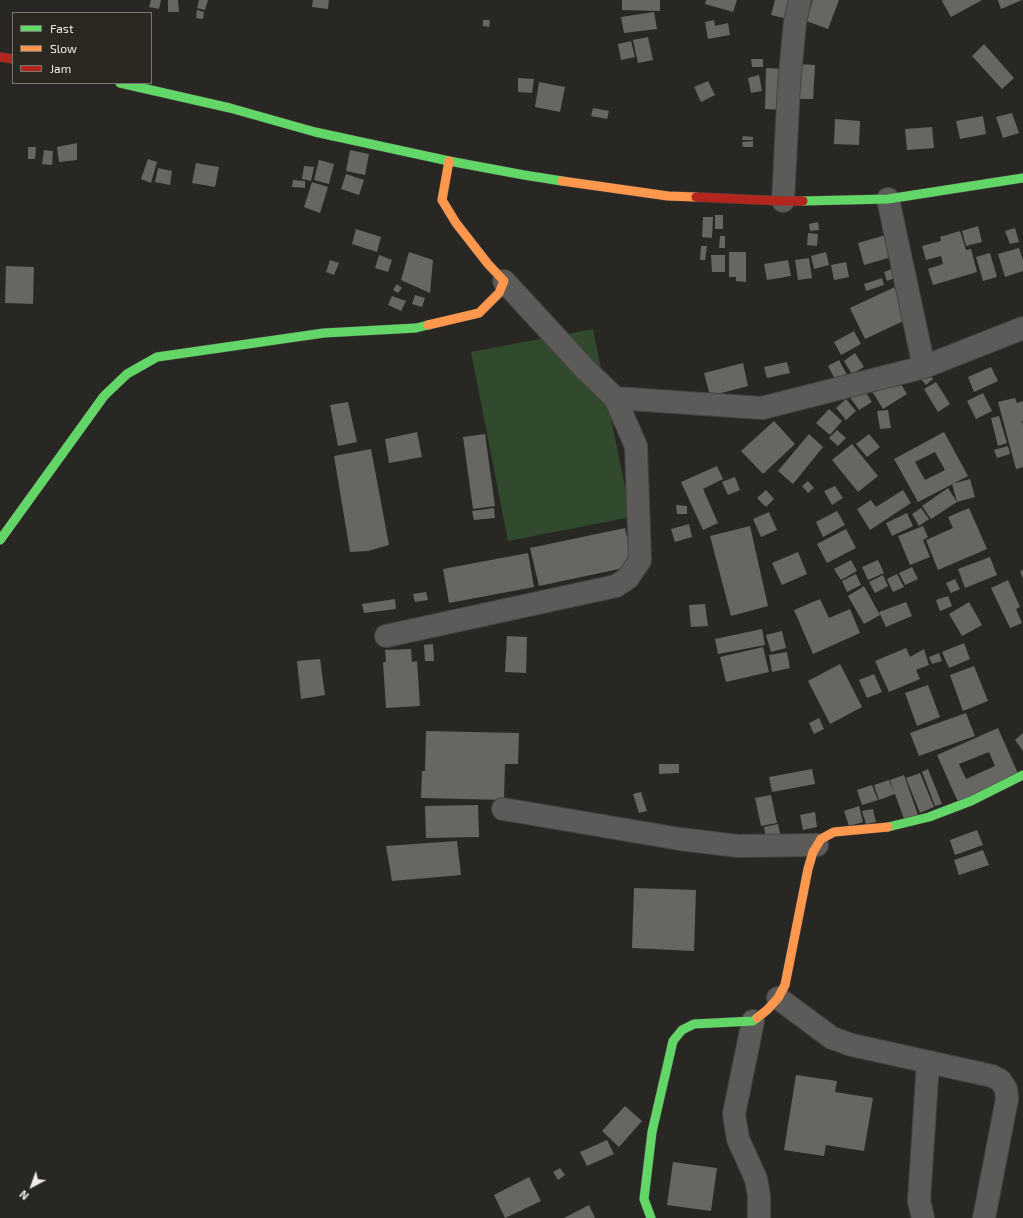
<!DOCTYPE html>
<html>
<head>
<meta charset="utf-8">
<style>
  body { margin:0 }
  #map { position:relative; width:1023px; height:1218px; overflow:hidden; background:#292724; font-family:"Exo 2",sans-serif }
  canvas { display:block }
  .legend { position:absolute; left:12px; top:12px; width:140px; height:72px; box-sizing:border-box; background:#2b2822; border:1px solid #797671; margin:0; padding:5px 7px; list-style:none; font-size:12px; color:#efece8 }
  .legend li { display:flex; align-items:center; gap:8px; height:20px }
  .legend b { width:20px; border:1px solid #797671 }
  .north { position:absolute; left:12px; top:1166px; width:40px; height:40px; -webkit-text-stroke:3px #2b2822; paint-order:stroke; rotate:221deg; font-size:11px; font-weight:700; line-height:16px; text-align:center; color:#efece8 }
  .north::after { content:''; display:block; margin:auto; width:14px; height:18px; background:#efece8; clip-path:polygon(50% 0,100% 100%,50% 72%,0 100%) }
</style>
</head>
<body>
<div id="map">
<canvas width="1023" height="1218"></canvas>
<ul class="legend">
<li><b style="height:5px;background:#63d668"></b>Fast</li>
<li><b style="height:5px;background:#ff974d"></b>Slow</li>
<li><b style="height:5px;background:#b3261e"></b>Jam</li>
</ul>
<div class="north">N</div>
</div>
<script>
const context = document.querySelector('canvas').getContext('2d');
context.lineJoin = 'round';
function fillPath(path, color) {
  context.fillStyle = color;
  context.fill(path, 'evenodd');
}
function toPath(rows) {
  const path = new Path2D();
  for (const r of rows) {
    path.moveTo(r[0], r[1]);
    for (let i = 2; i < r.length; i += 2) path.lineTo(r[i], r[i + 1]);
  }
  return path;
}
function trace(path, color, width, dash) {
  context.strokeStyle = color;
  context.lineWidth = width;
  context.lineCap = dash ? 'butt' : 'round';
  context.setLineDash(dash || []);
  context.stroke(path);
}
fillPath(toPath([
  [593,329,631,517,508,541,471,352]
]), '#314a2d');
fillPath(toPath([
  [151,0,161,0,159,9,149,7],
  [168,0,178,0,179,12,168,12],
  [199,0,208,0,205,10,197,8],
  [313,0,329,0,328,9,312,7],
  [622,0,660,0,660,11,622,10],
  [706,0,737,0,733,12,705,4],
  [775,0,792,0,788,19,771,15],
  [813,0,839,0,828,29,806,21],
  [943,0,982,0,951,17,942,1],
  [998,0,1022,0,1001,9],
  [197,10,204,12,203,19,196,18],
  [654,12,657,29,624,33,621,17],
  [483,20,490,20,489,27,483,26],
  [714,20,715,26,728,23,730,35,708,39,705,22],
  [648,37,653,60,638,63,633,40],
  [631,41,635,57,621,60,618,44],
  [984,44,1014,78,1002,89,972,56],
  [751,59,763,59,763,67,752,67],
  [799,64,815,65,813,99,798,99],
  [766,68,784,69,782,110,765,109],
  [759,75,762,91,751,93,748,78],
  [518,78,534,79,532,93,518,92],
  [708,81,715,95,701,102,694,87],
  [539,82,565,87,560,112,535,107],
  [593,108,609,111,607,119,591,116],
  [1012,113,1019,133,1003,138,996,117],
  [983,116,986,134,960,139,956,121],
  [835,119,860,121,859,145,834,144],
  [932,127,934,148,907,150,905,129],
  [743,136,753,137,753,140,742,140],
  [753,141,753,147,743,147,742,142],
  [77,143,77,160,59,162,57,147],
  [28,147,36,147,35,159,28,159],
  [44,150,53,151,52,165,42,164],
  [350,150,369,154,365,175,346,171],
  [148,159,157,162,151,183,141,179],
  [319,160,334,164,329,184,314,180],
  [196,163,219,167,215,187,192,183],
  [304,166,314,167,311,181,302,179],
  [158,168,172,171,170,185,155,182],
  [346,174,364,180,359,195,341,189],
  [293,180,305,181,305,188,292,187],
  [312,182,328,187,320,213,304,207],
  [715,215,723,215,723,229,715,229],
  [703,217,713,217,712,238,702,237],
  [818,222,819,230,810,231,809,224],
  [978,226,982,242,966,246,962,231],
  [1015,228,1019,242,1010,244,1005,231],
  [356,229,381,237,377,252,352,244],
  [960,231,966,250,971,249,977,272,933,285,928,269,943,264,941,256,926,260,922,246,941,241,940,237],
  [808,233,818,234,817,246,807,245],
  [889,234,895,256,864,265,858,243],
  [720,236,725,236,725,248,719,248],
  [701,246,707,246,705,260,700,260],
  [1019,248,1023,260,1023,271,1005,277,998,254],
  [409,252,433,260,430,293,401,280],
  [729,252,746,252,746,282,736,281,736,277,729,277],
  [826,252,829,265,814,269,811,256],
  [990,253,997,277,983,281,976,257],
  [379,255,392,260,388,272,375,268],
  [711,255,725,255,725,272,712,272],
  [809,258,812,278,798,280,795,260],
  [330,260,339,263,334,275,326,272],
  [788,260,791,276,767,280,764,264],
  [846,262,849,277,834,280,831,265],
  [6,266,34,267,33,304,5,303],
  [892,269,895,278,887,281,884,272],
  [882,278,884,285,866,291,864,284],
  [397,284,402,288,398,293,393,290],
  [897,286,912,317,865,339,850,308],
  [415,295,425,298,422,307,412,304],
  [392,296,406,301,401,311,388,305],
  [854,331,861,344,841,355,834,342],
  [855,353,864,367,852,374,844,361],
  [839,360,848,377,837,383,828,366],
  [787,362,790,373,767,378,764,367],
  [743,363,748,386,710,396,704,373],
  [991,367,998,381,974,392,968,377],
  [927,372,933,379,926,385,920,378],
  [896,376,907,394,883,409,872,391],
  [936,382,950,404,938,412,924,389],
  [862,387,872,402,859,410,849,396],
  [983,393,992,411,976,419,967,401],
  [1015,398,1017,403,1023,401,1023,421,1022,421,1023,425,1023,467,1016,469,998,402],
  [846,399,856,411,846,420,836,408],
  [348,402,357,442,338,446,330,405],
  [829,409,842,421,830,435,816,423],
  [888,410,891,428,880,429,877,411],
  [999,416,1007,443,998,446,991,418],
  [774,421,795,444,763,474,741,451],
  [837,430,846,438,838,446,829,438],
  [417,432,422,457,389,463,385,439],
  [944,432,968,476,918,502,894,459],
  [935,452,945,470,925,480,915,462],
  [485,434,495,506,473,509,463,437],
  [809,434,823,447,793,484,778,471],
  [869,434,880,447,867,457,856,444],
  [852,444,878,476,858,492,832,460],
  [1008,446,1010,454,997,458,994,450],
  [371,449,389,545,368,551,350,552,334,456],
  [717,466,723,479,703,489,718,523,703,530,681,482],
  [735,477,740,490,728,495,722,482],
  [970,479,975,497,957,502,931,519,922,506,948,488,957,502,952,484],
  [808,481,814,488,808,493,802,486],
  [835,486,843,498,832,505,824,491],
  [766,490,774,499,766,507,757,498],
  [903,490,911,503,870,530,857,509,871,500,876,507],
  [676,505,687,506,687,514,677,514],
  [494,508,495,518,474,520,472,511],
  [921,508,929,519,919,526,912,514],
  [969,508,987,549,938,570,926,540,953,528,948,517],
  [837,511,845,525,823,537,816,522],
  [769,512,777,530,761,537,753,519],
  [907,513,913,526,892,536,886,523],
  [689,524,692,537,675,542,671,529],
  [750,526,768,606,731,616,710,536],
  [923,526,928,537,923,540,930,557,910,565,898,536],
  [625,528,633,566,539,586,530,548],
  [846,529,856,548,827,563,817,544],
  [798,552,807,574,782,585,772,563],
  [528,553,534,587,449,603,443,569],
  [990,557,997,575,965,588,958,569],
  [851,560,857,571,841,580,834,569],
  [878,560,884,573,868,580,862,567],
  [912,567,918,579,905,585,899,573],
  [1023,570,1023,579,1020,571],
  [856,574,861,585,847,592,842,581],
  [897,574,904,587,893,592,887,579],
  [883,575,888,586,875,593,869,582],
  [955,579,960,589,951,593,946,583],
  [1008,580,1020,607,1016,609,1022,623,1010,628,991,588],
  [864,586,880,615,864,624,848,596],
  [426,592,428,600,415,602,413,594],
  [948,596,952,606,940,611,936,600],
  [395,599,396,609,364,613,362,604],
  [820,599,829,618,850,609,860,633,813,654,794,610],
  [906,602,912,616,886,627,879,612],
  [969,602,982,625,962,636,949,614],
  [705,604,708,626,691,627,689,605],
  [762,629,765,645,718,654,715,639],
  [782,631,786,648,771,652,766,635],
  [507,636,527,637,526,673,505,672],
  [964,643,970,659,949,668,942,652],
  [433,644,434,661,425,661,424,645],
  [763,647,769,672,726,682,720,657],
  [906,648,910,657,924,649,929,665,916,670,920,679,889,692,875,661],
  [411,649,412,662,417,661,420,706,386,708,383,662,386,662,385,650],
  [787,652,790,668,772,672,769,655],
  [939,653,942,661,932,664,929,657],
  [320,659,325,695,301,699,297,661],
  [840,664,862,707,830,724,808,681],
  [974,666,988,701,963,711,950,675],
  [874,674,882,692,867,698,859,680],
  [928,685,940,717,917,726,905,693],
  [966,713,975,736,919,756,910,733],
  [819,718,824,729,814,734,809,723],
  [998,728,1019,776,958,802,937,755],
  [989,752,995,766,966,779,959,764],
  [426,731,519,733,518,764,505,764,504,800,421,798,422,771,425,771],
  [1023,733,1023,751,1015,740],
  [659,764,679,764,679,773,659,774],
  [812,769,815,784,772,792,769,777],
  [928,769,942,804,935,806,922,772],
  [920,773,934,807,920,813,906,778],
  [904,775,918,815,904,819,895,794,879,800,874,785,889,780,894,792,890,780],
  [872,785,878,800,862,805,857,790],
  [641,792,647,811,639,813,633,794],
  [771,795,777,823,761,826,755,798],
  [478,805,479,837,426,838,425,806],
  [859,806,863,822,849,826,844,811],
  [873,809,876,822,866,824,862,811],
  [815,812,817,827,803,830,800,815],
  [778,824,781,837,766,840,764,827],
  [977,830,983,845,955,855,950,840],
  [457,841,461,875,392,881,386,846],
  [983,850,989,865,959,875,954,860],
  [634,888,696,890,694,951,632,948],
  [796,1075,837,1081,835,1092,873,1098,864,1151,826,1145,824,1156,784,1150],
  [625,1106,642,1121,619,1147,602,1131],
  [607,1140,614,1154,587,1166,580,1152],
  [673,1162,717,1168,711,1211,667,1205],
  [560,1168,565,1175,558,1180,553,1172],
  [529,1177,541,1201,505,1218,494,1195],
  [589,1205,595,1218,564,1218]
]), '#676663');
const street = toPath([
  [888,199,924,367],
  [783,201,789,85,795,22,800,0],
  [615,398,762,408,924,367,1023,328],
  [386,636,616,586,628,578,640,560,636,446,615,398,585,369,504,281],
  [503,809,680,839,738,846,817,845],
  [778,998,832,1038,852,1045,992,1076,1000,1080,1006,1089,1007,1099,984,1218],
  [753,1021,734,1114,738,1139,756,1179,759,1196,759,1218],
  [923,1218,919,1201,928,1062]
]);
const fast = toPath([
  [120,83,230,108,315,132,449,161,524,175,562,181],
  [803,201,888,199,1023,178],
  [0,540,104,396,127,374,157,357,324,333,416,328,428,325],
  [888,827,929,817,971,801,1023,775],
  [651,1218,644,1199,652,1132,673,1041,682,1030,694,1024,753,1021,757,1018]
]);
const slow = toPath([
  [562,181,668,196,696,197],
  [428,325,479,313,499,293,504,281,488,264,456,223,442,200,449,161],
  [757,1018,767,1010,778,998,785,985,808,869,813,852,821,839,834,832,888,827]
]);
const jam = toPath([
  [0,57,13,59],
  [696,197,783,201,803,201]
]);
trace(street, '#464442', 24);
trace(fast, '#464442', 10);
trace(slow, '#464442', 10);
trace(jam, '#464442', 10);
trace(street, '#5c5b59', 22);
trace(fast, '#63d668', 9);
trace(slow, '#ff974d', 9);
trace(jam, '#b3261e', 9);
</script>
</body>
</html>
